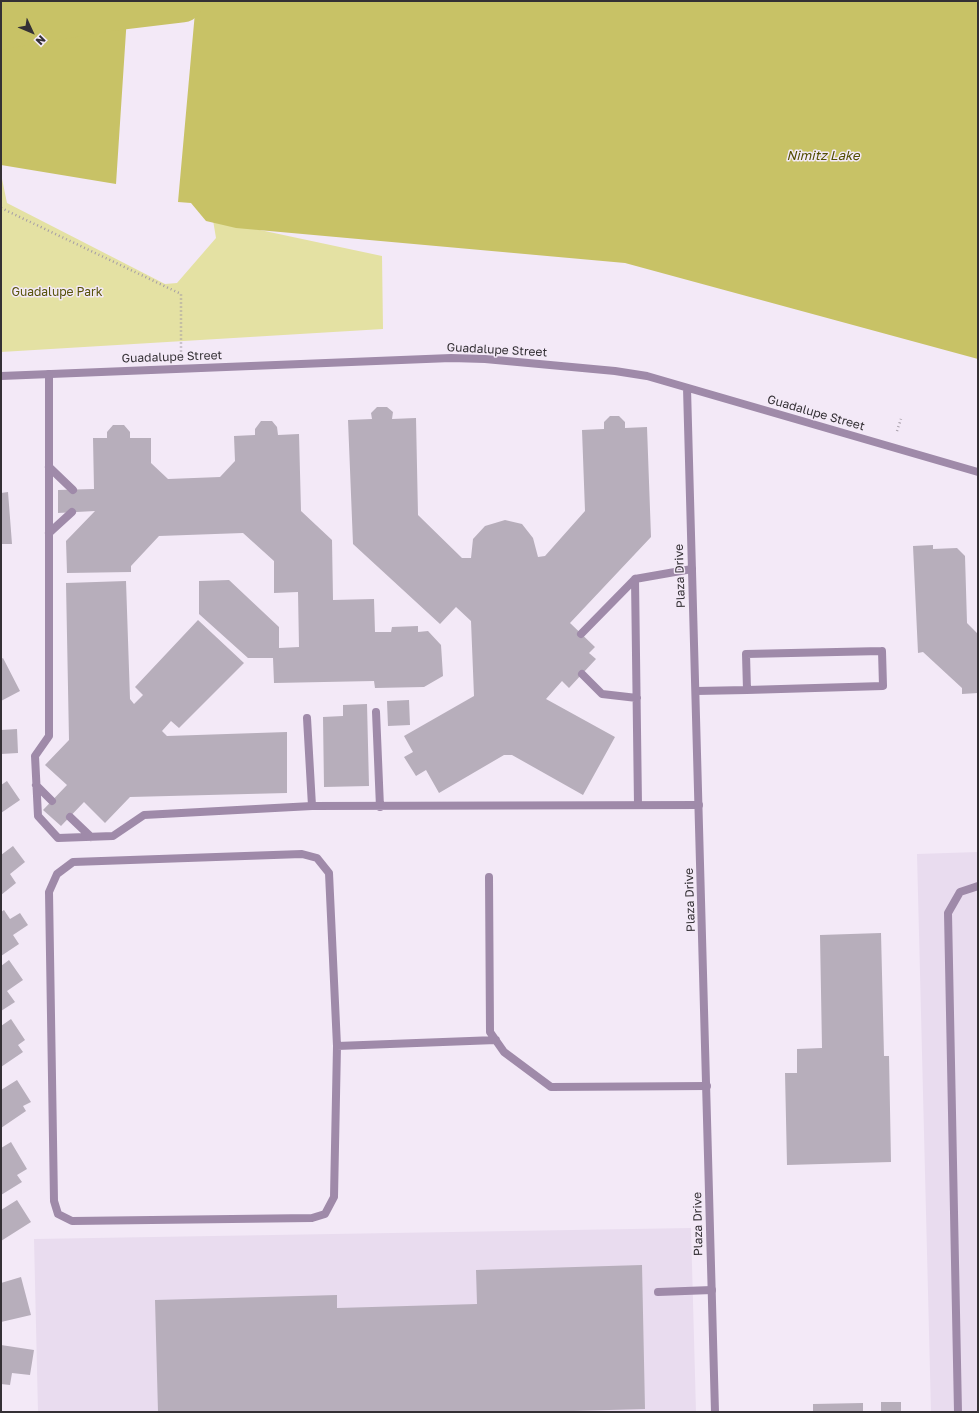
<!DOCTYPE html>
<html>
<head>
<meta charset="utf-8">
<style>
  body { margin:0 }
  #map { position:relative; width:979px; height:1413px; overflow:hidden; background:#f3e9f7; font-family:"Golos Text",sans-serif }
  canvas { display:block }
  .frame { position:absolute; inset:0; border:2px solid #343035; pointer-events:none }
  .north { position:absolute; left:12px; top:12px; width:40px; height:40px; -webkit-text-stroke:3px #f3e9f7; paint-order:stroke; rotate:134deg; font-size:11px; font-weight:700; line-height:16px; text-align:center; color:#343035 }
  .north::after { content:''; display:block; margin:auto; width:14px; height:18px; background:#343035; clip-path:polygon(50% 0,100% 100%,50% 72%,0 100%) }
</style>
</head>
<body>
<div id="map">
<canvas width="979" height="1413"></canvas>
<div class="frame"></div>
<div class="north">N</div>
</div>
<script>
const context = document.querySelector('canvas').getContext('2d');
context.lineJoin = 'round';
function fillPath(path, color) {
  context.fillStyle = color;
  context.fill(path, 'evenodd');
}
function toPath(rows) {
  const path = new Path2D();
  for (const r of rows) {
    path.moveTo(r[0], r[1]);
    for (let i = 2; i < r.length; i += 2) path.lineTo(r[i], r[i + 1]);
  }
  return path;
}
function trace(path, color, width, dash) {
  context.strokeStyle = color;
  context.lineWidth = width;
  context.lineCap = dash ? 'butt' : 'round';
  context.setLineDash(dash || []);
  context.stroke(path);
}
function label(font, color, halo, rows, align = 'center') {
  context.font = font + ' "Golos Text",sans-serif';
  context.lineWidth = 3;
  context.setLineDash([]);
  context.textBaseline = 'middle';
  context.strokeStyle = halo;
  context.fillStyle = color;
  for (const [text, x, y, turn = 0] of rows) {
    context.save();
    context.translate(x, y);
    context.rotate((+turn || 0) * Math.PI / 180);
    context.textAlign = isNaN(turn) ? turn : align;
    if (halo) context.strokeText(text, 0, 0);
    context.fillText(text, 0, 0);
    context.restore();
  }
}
fillPath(toPath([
  [978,852,978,1412,931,1412,917,854],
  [691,1228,696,1412,38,1412,34,1239]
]), '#e9dcef');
fillPath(toPath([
  [1,174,7,203,165,284,177,283,216,238,213,220,382,256,383,329,1,352]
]), '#e4e1a3');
fillPath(toPath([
  [1,1,128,1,116,184,1,165],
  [196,1,978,1,978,359,625,263,236,228,206,221,191,203,178,202]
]), '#c8c266');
trace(toPath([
  [1,28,107,10,182,1]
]), '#c8c266', 43);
fillPath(toPath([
  [377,407,387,407,393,412,392,419,416,418,418,515,462,558,471,558,473,539,485,526,505,520,522,524,533,538,538,557,545,556,585,511,582,430,604,429,604,422,610,416,619,416,625,422,625,428,647,427,651,537,570,623,595,647,589,653,596,659,569,688,562,681,546,699,615,737,583,795,512,755,504,755,439,793,426,770,416,776,404,757,413,752,404,736,474,696,471,621,456,607,440,624,353,544,348,420,372,419,371,413],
  [261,421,272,421,277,427,278,435,299,434,301,511,332,540,333,600,374,599,375,632,391,632,392,627,418,626,418,632,428,631,441,645,443,676,424,687,375,688,374,681,274,683,273,658,248,658,199,614,199,581,229,580,279,627,279,648,299,647,298,592,274,593,274,561,243,533,159,536,131,566,131,572,67,573,66,541,95,511,58,513,58,490,94,489,93,438,107,438,107,432,113,425,124,425,130,432,130,438,151,438,151,463,168,479,220,477,235,461,234,436,255,435,255,429],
  [8,492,12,544,1,544,1,493],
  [933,545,933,549,957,548,965,556,967,623,978,634,978,693,962,694,962,688,923,652,918,653,913,546],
  [126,581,130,699,134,704,143,695,135,687,198,620,244,663,179,728,171,721,162,731,167,736,287,732,287,793,130,797,105,823,84,802,61,826,43,810,67,785,45,765,69,740,66,583],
  [3,658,20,691,1,701,1,659],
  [409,700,410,725,388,726,387,701],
  [367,704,369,786,324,787,323,717,343,716,343,705],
  [17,729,18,753,1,754,1,730],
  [7,781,20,800,1,813,1,785],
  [13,846,25,862,10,874,16,883,1,895,1,855],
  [4,910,10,919,20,913,28,925,13,935,19,944,1,956,1,912],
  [881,933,884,1056,889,1056,891,1162,787,1165,785,1073,797,1073,797,1049,822,1048,820,935],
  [9,960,23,980,7,991,15,1002,1,1011,1,966],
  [11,1019,25,1040,18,1045,23,1052,1,1067,1,1026],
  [17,1080,31,1102,23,1106,26,1111,1,1128,1,1090],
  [11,1142,27,1169,17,1175,22,1182,1,1195,1,1148],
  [17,1200,31,1222,1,1241,1,1210],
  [642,1265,645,1409,538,1412,158,1412,155,1300,337,1295,337,1308,477,1304,476,1270],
  [21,1277,31,1315,1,1322,1,1283],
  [1,1345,34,1350,30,1375,12,1373,10,1385,1,1384],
  [881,1402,901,1402,901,1412,881,1412],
  [863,1403,863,1412,813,1412,813,1404]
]), '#b7aebb');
trace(toPath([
  [1,208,181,294,181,353],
  [897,431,901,419]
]), '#a49ca6', 2.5, [1, 3]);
trace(toPath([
  [49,374,49,736,35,756,38,816,58,838,113,836,144,815,312,806,699,805],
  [49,467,73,490],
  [49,533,72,512],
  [581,634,635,579],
  [882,651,883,686,747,690,746,654,882,651],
  [582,674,602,694,637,698],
  [696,691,747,690],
  [376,712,380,807],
  [307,718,312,806],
  [36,785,52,801],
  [638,805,635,579,692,569],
  [70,817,91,837],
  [489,877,490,1032,504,1052,551,1087,707,1086],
  [337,1046,334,1197,325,1214,312,1218,72,1221,58,1214,54,1201,49,892,57,874,73,862,302,854,317,858,329,873,337,1046,496,1040],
  [658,1292,712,1290],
  [958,1412,948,913,960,892,978,886]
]), '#9f8aa9', 8);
trace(toPath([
  [1,376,451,358,485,359,615,371,647,376,978,472],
  [687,388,715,1412]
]), '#9f8aa9', 8);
label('12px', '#575209', '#f3e9f7', [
  ["Guadalupe Park",57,292]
]);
label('12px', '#343035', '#f3e9f7', [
  ["Guadalupe Street",497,350,3],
  ["Guadalupe Street",172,357,-2],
  ["Guadalupe Street",816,413,16],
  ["Plaza Drive",680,576,-92],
  ["Plaza Drive",690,900,-92],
  ["Plaza Drive",698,1224,-91]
]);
label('italic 13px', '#534e02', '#f3e9f7', [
  ["Nimitz Lake",823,156]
]);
</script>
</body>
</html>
